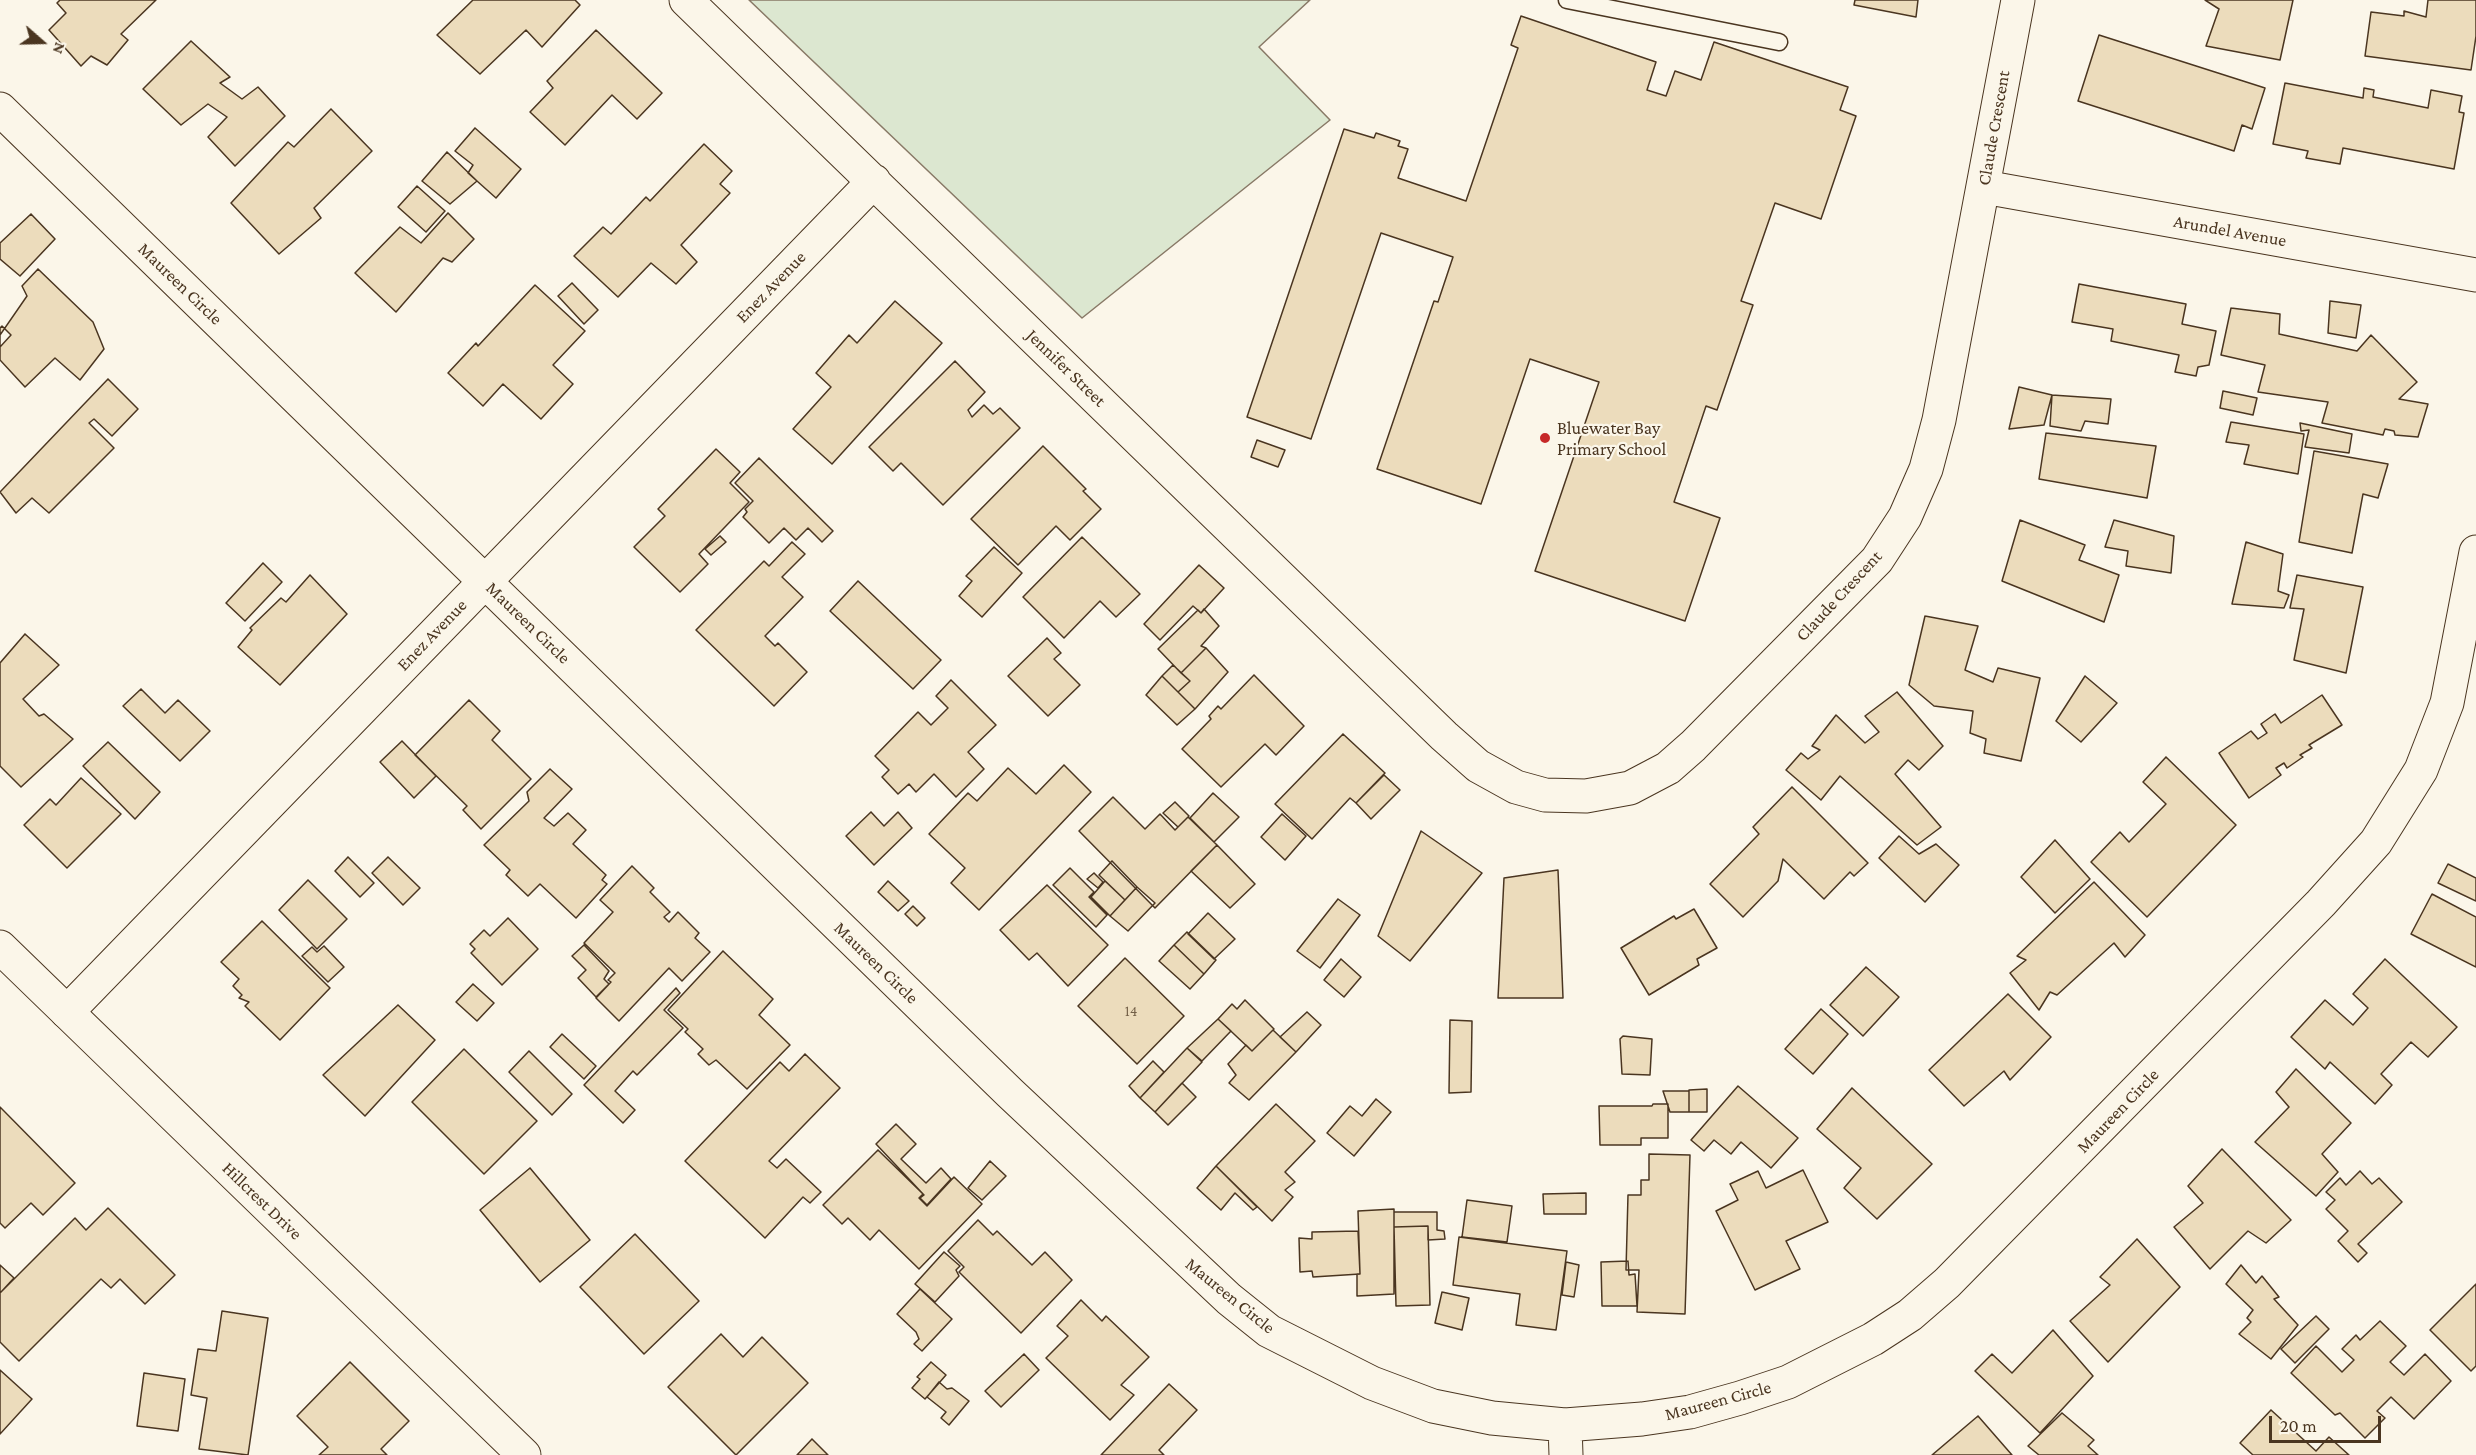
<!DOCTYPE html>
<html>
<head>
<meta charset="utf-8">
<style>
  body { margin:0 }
  #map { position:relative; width:2476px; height:1455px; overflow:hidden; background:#fbf6e9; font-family:"Crimson Pro",serif }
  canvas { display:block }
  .north { position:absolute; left:12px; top:12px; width:60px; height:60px; -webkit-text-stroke:4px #fbf6e9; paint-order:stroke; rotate:110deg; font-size:16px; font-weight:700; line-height:24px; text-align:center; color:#4a3520 }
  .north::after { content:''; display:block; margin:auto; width:21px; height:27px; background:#4a3520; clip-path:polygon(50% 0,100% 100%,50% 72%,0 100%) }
  .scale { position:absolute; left:2269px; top:1416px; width:112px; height:27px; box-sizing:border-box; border:3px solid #4a3520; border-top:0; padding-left:8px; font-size:18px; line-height:21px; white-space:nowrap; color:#4a3520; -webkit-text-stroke:4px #fbf6e9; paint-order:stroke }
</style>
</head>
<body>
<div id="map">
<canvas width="2476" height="1455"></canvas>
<div class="north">N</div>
<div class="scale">20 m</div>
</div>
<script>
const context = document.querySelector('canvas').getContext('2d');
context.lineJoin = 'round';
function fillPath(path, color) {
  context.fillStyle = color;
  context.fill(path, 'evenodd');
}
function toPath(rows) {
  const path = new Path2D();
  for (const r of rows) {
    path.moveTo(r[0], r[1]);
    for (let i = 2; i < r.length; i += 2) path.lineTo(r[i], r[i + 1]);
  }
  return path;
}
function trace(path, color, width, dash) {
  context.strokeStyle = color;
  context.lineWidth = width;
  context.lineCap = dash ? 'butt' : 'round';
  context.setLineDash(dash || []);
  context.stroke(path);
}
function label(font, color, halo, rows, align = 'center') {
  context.font = font + ' "Crimson Pro",serif';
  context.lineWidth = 4.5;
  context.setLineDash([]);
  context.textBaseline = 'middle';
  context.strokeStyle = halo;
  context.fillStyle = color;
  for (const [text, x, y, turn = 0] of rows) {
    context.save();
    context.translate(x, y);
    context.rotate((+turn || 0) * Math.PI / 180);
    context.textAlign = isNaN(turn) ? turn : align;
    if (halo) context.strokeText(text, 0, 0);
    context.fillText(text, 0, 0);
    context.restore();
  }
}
const green = toPath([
  [749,0,1310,0,1259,47,1330,120,1082,318,749,0]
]);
fillPath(green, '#dce7d0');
trace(green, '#887966', 1.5);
const building = toPath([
  [60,0,156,0,121,34,128,40,107,65,91,56,81,66,49,30,66,13,57,3,60,0],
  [473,0,575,0,580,5,542,47,526,30,480,74,437,35,473,0],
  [1855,0,1918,0,1916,17,1854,5,1855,0],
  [2205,0,2293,0,2280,60,2206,46,2219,9,2205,0],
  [2428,0,2476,0,2476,36,2471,70,2365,56,2371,12,2404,16,2404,11,2426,17,2428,0],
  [1521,16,1656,62,1647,90,1666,96,1675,71,1701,80,1714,42,1848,87,1840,110,1856,116,1821,219,1775,203,1741,301,1753,305,1717,410,1706,406,1674,502,1720,518,1685,621,1535,571,1599,382,1530,359,1481,504,1377,469,1434,301,1438,302,1453,257,1381,233,1311,439,1247,417,1344,129,1374,138,1376,133,1400,141,1398,146,1408,149,1398,178,1466,201,1518,48,1511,45,1521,16],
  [596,30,662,93,637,119,612,95,565,145,530,112,553,88,547,81,596,30],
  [2099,35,2265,88,2252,129,2242,125,2234,151,2078,101,2099,35],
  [191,41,230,77,220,83,242,99,258,87,285,116,235,166,208,137,227,117,208,104,181,125,143,89,191,41],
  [2285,83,2363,98,2364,88,2374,90,2373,97,2428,108,2431,90,2462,96,2459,112,2464,113,2454,169,2343,148,2340,164,2306,158,2308,151,2273,144,2285,83],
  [331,109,372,151,314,208,321,218,279,254,231,203,288,142,294,147,331,109],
  [475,128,521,169,496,198,468,173,473,165,455,151,475,128],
  [704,144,732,171,720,184,730,193,681,245,697,262,676,284,651,263,618,297,574,256,603,227,611,234,646,197,650,201,704,144],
  [447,152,477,181,450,204,422,181,447,152],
  [417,186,445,211,426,232,398,207,417,186],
  [448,213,474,239,452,262,443,258,396,312,355,273,400,227,421,243,448,213],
  [31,214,55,239,20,276,0,259,0,243,31,214],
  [38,269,93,322,104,349,80,380,55,358,25,387,0,360,0,335,27,296,22,286,38,269],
  [572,283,598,310,584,324,558,296,572,283],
  [2079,284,2186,304,2182,324,2216,331,2209,365,2198,367,2196,376,2175,372,2179,355,2111,341,2113,329,2072,322,2079,284],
  [535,285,585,331,553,365,573,384,541,419,503,384,483,406,448,373,476,343,478,346,535,285],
  [895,301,942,343,832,464,793,429,831,387,816,373,849,335,857,343,895,301],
  [2330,301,2361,305,2356,338,2328,333,2330,301],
  [2231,308,2280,314,2279,334,2357,351,2371,335,2417,382,2399,399,2428,404,2418,437,2395,435,2394,431,2385,429,2383,435,2322,423,2328,402,2258,392,2265,365,2221,355,2231,308],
  [2,326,11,335,0,347,0,328,2,326],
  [955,361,985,392,968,410,972,417,984,405,993,414,1000,408,1020,428,943,505,901,463,893,471,869,447,955,361],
  [108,379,138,409,112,436,94,419,89,423,114,448,49,513,32,498,16,513,0,492,108,379],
  [2019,387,2052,395,2044,425,2009,429,2019,387],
  [2223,391,2257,398,2253,415,2220,408,2223,391],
  [2052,395,2111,399,2108,424,2085,421,2081,431,2050,426,2052,395],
  [2231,422,2304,434,2298,474,2244,464,2249,445,2226,442,2231,422],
  [2300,423,2352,434,2349,453,2305,447,2309,430,2301,431,2300,423],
  [2046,433,2156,446,2147,498,2039,479,2046,433],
  [1257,440,1285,450,1278,467,1251,457,1257,440],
  [1043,446,1086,489,1083,491,1101,509,1070,540,1056,526,1018,565,971,519,1043,446],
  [716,449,740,472,730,483,749,502,699,554,708,564,680,592,634,547,665,516,658,509,716,449],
  [2314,451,2388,464,2378,498,2363,494,2352,553,2299,542,2314,451],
  [759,458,833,531,822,542,808,528,796,540,784,528,769,543,743,517,747,512,745,509,753,501,735,483,759,458],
  [2020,520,2085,545,2079,560,2119,575,2104,622,2002,581,2020,520],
  [2114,520,2174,536,2171,573,2126,566,2128,551,2105,547,2114,520],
  [720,536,726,542,711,555,705,549,720,536],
  [1082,537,1140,594,1116,617,1100,601,1064,638,1023,597,1082,537],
  [792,542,805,554,782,577,803,597,765,636,775,646,778,643,807,672,774,706,696,630,764,561,769,566,792,542],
  [2246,542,2283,554,2278,591,2289,595,2284,608,2232,604,2246,542],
  [994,547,1022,573,982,617,959,596,972,581,966,576,994,547],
  [263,563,282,582,245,621,226,603,263,563],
  [1199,565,1224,588,1201,613,1193,606,1160,640,1144,624,1199,565],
  [310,575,347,614,280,685,238,647,252,630,250,628,281,598,286,602,310,575],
  [2297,575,2363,587,2346,673,2294,660,2304,609,2290,608,2297,575],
  [858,581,941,660,913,689,830,611,858,581],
  [1204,609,1219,626,1201,646,1206,648,1181,673,1158,649,1198,610,1201,613,1204,609],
  [1925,616,1978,626,1965,670,1993,682,1998,668,2040,678,2021,761,1984,753,1986,739,1970,733,1973,711,1934,706,1909,685,1925,616],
  [25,634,59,665,23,699,39,716,44,714,73,739,21,787,0,766,0,663,25,634],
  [1047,638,1061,653,1054,659,1080,685,1048,716,1008,676,1047,638],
  [1206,648,1228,672,1195,709,1178,692,1190,681,1181,673,1206,648],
  [1173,665,1190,681,1178,692,1162,676,1173,665],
  [1254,675,1304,726,1276,755,1265,744,1221,787,1182,749,1211,719,1209,716,1218,706,1221,709,1254,675],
  [1162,676,1195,709,1177,725,1146,695,1162,676],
  [2085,676,2117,703,2081,742,2056,721,2085,676],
  [951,680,996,725,968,752,984,769,956,797,934,774,916,792,909,784,898,794,882,777,889,770,875,756,918,712,931,725,948,708,936,696,951,680],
  [141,689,165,713,178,700,210,731,180,761,123,706,141,689],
  [1897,692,1943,746,1919,770,1908,760,1895,774,1941,827,1917,845,1840,776,1821,800,1786,770,1801,753,1808,759,1820,750,1812,746,1836,715,1865,743,1879,732,1865,716,1897,692],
  [2322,695,2342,725,2309,745,2312,748,2300,755,2303,757,2287,768,2284,763,2276,768,2281,775,2249,798,2219,753,2251,731,2258,739,2267,733,2261,724,2275,714,2281,723,2322,695],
  [469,700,500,731,492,740,531,779,481,829,463,810,467,806,415,755,469,700],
  [1343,734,1385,773,1356,803,1350,798,1312,839,1275,804,1343,734],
  [402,741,436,776,414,798,380,762,402,741],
  [108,742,160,792,135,819,83,766,108,742],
  [2166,757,2236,825,2147,917,2091,862,2120,832,2129,842,2166,804,2143,782,2166,757],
  [1064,765,1091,792,979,910,951,883,965,868,929,834,968,793,977,801,1008,768,1036,794,1064,765],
  [550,769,572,789,544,818,554,826,568,813,586,830,573,844,606,875,602,880,607,884,576,918,540,884,528,896,506,875,510,870,484,845,529,801,527,792,550,769],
  [1384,775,1400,790,1371,819,1356,803,1384,775],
  [81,778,121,814,67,868,24,825,50,799,56,805,81,778],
  [1792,787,1868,863,1854,876,1850,872,1824,899,1783,859,1778,881,1743,917,1710,884,1759,834,1753,827,1792,787],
  [1213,793,1239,817,1214,842,1190,818,1213,793],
  [1113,797,1145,829,1160,814,1175,830,1188,817,1217,845,1155,908,1079,831,1113,797],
  [1175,802,1189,816,1178,827,1163,813,1175,802],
  [871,812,884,826,898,812,912,828,874,865,846,836,871,812],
  [1282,814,1306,836,1285,860,1261,837,1282,814],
  [1421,831,1482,873,1410,961,1378,936,1421,831],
  [1899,836,1919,854,1936,844,1959,865,1925,902,1879,858,1899,836],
  [2055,840,2090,879,2055,913,2021,877,2055,840],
  [1217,845,1255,884,1230,908,1191,871,1217,845],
  [348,857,374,883,360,897,335,871,348,857],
  [388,857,420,888,403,905,372,873,388,857],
  [1112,861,1137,887,1125,900,1099,875,1112,861],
  [2448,864,2476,878,2476,901,2438,883,2448,864],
  [632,866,654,888,650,892,670,912,664,917,669,922,678,912,699,933,695,938,710,952,682,981,669,968,619,1021,596,998,611,982,608,980,615,973,584,943,613,912,600,900,632,866],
  [1070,868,1094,892,1089,897,1107,915,1096,927,1053,885,1070,868],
  [1558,870,1563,998,1498,998,1504,878,1558,870],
  [1094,873,1103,882,1098,888,1087,879,1094,873],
  [308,880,347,919,317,949,279,910,308,880],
  [888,881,909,901,898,911,878,892,888,881],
  [1105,881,1125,900,1110,916,1091,897,1105,881],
  [2094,882,2145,935,2125,957,2114,943,2057,995,2050,992,2039,1010,2010,973,2026,960,2017,956,2094,882],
  [1047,885,1108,945,1068,986,1037,953,1029,960,1000,930,1047,885],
  [1137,887,1155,903,1128,931,1110,916,1137,887],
  [2432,894,2476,917,2476,967,2411,934,2432,894],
  [1338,899,1360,915,1320,968,1297,951,1338,899],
  [913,906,925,918,917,926,905,914,913,906],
  [1694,909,1717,948,1697,959,1699,965,1649,995,1621,948,1674,916,1676,919,1694,909],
  [1208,913,1235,939,1214,959,1188,934,1208,913],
  [508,918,538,949,502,985,471,953,475,949,470,944,484,930,490,936,508,918],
  [262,921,330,988,280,1040,245,1006,249,1002,239,998,242,995,233,986,239,979,221,962,262,921],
  [1187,932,1216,960,1204,974,1174,945,1187,932],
  [584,945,609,971,604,979,609,984,596,997,578,978,586,970,572,956,584,945],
  [1174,945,1204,974,1190,989,1159,961,1174,945],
  [324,946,344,967,328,982,302,956,312,947,317,952,324,946],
  [723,951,773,999,759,1015,790,1045,747,1089,716,1060,709,1065,698,1054,703,1049,685,1032,688,1029,668,1010,723,951],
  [1125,958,1184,1016,1137,1064,1078,1006,1125,958],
  [1341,959,1361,977,1344,997,1324,980,1341,959],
  [2385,959,2457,1027,2428,1057,2411,1042,2381,1074,2392,1085,2375,1104,2330,1062,2325,1069,2291,1037,2325,1000,2353,1025,2368,1008,2353,994,2385,959],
  [1866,967,1899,997,1863,1036,1830,1005,1866,967],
  [473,984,494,1003,477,1021,456,1002,473,984],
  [676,988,680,993,664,1010,683,1028,637,1075,633,1071,615,1091,635,1110,623,1123,584,1085,676,988],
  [2008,994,2051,1037,2010,1080,2004,1071,1964,1106,1929,1070,2008,994],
  [1245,1000,1274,1029,1252,1051,1218,1019,1232,1004,1237,1009,1245,1000],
  [398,1005,435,1040,365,1116,323,1075,398,1005],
  [1821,1009,1848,1034,1813,1074,1785,1049,1821,1009],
  [1307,1012,1321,1025,1296,1052,1280,1037,1307,1012],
  [1218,1019,1231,1031,1202,1061,1187,1048,1218,1019],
  [1450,1020,1472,1021,1471,1092,1449,1093,1450,1020],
  [1273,1030,1296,1052,1249,1100,1229,1083,1236,1075,1228,1064,1246,1045,1252,1051,1273,1030],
  [562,1034,596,1066,584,1079,550,1047,562,1034],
  [1623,1036,1652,1039,1650,1075,1622,1074,1620,1039,1623,1036],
  [1187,1048,1202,1062,1155,1112,1140,1098,1187,1048],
  [464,1049,537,1121,484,1174,412,1102,464,1049],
  [529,1051,572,1094,552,1115,509,1072,529,1051],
  [805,1054,840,1088,769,1161,777,1168,786,1159,821,1192,810,1203,803,1197,765,1238,685,1161,780,1062,789,1071,805,1054],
  [1153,1061,1164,1072,1140,1098,1129,1086,1153,1061],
  [2296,1069,2351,1123,2322,1154,2338,1172,2316,1196,2255,1142,2289,1107,2276,1092,2296,1069],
  [1182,1083,1196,1097,1168,1125,1155,1112,1182,1083],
  [1738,1086,1798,1138,1771,1168,1741,1142,1731,1154,1714,1140,1704,1151,1691,1140,1738,1086],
  [1852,1088,1932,1164,1877,1219,1844,1188,1861,1168,1817,1129,1852,1088],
  [1707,1089,1707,1112,1689,1112,1689,1090,1707,1089],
  [1663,1091,1689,1091,1689,1112,1670,1112,1663,1091],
  [1376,1099,1391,1112,1354,1156,1327,1133,1350,1106,1362,1116,1376,1099],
  [1276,1104,1315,1141,1285,1172,1295,1182,1285,1190,1293,1197,1272,1221,1216,1166,1276,1104],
  [1653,1104,1668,1104,1668,1138,1641,1138,1641,1145,1600,1145,1599,1106,1652,1106,1653,1104],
  [0,1107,75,1183,43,1215,31,1203,5,1228,0,1223,0,1107],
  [896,1124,916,1144,901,1159,926,1183,941,1168,951,1179,927,1205,920,1198,924,1195,876,1144,896,1124],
  [2222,1149,2291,1220,2266,1243,2248,1231,2210,1269,2174,1227,2203,1203,2188,1186,2222,1149],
  [878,1150,923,1194,919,1198,927,1206,954,1177,982,1204,919,1269,879,1230,870,1240,848,1218,842,1224,823,1205,878,1150],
  [1649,1154,1690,1155,1685,1314,1637,1312,1639,1270,1626,1270,1628,1195,1641,1195,1641,1180,1649,1180,1649,1154],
  [990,1161,1006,1176,982,1200,968,1188,990,1161],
  [1216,1166,1257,1207,1253,1210,1235,1193,1221,1210,1197,1188,1216,1166],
  [530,1168,590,1240,540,1282,480,1210,530,1168],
  [1803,1170,1828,1222,1786,1241,1800,1269,1755,1290,1716,1211,1738,1200,1730,1184,1758,1171,1766,1188,1803,1170],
  [2360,1171,2372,1184,2379,1178,2402,1202,2358,1244,2367,1253,2358,1262,2338,1241,2348,1231,2326,1209,2335,1200,2326,1192,2340,1178,2346,1185,2360,1171],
  [1586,1193,1586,1214,1544,1214,1543,1194,1586,1193],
  [1467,1200,1512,1206,1507,1242,1462,1237,1467,1200],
  [108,1208,175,1275,145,1304,120,1279,111,1288,101,1279,19,1361,0,1342,0,1293,75,1218,86,1230,108,1208],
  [1394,1209,1394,1294,1357,1296,1357,1274,1360,1274,1358,1211,1394,1209],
  [1394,1212,1437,1212,1437,1230,1444,1231,1445,1239,1428,1240,1428,1226,1394,1227,1394,1212],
  [978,1220,993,1235,997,1231,1032,1265,1045,1252,1072,1280,1021,1333,959,1272,964,1267,948,1251,978,1220],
  [1428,1226,1430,1305,1396,1306,1394,1227,1428,1226],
  [1358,1231,1360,1274,1313,1277,1312,1271,1300,1272,1299,1238,1312,1239,1312,1232,1358,1231],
  [635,1234,699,1301,644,1354,580,1287,635,1234],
  [1459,1237,1567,1251,1556,1330,1516,1325,1520,1294,1453,1285,1459,1237],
  [2137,1239,2180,1287,2108,1362,2070,1321,2110,1285,2100,1277,2137,1239],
  [944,1252,960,1266,956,1270,959,1276,935,1302,915,1284,944,1252],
  [1628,1261,1629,1275,1635,1274,1637,1306,1602,1306,1601,1262,1628,1261],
  [1566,1262,1579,1265,1574,1297,1562,1295,1566,1262],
  [0,1265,14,1278,0,1293,0,1265],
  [2241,1265,2256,1283,2262,1276,2279,1297,2274,1299,2298,1325,2271,1359,2239,1334,2251,1322,2247,1318,2253,1310,2226,1284,2241,1265],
  [2476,1284,2476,1366,2471,1371,2430,1330,2476,1284],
  [920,1289,952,1319,922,1351,914,1344,919,1339,916,1332,897,1314,920,1289],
  [1442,1292,1469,1298,1462,1330,1435,1323,1442,1292],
  [1081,1300,1102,1321,1106,1316,1149,1357,1121,1385,1134,1395,1110,1420,1046,1358,1068,1336,1057,1326,1081,1300],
  [222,1311,268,1318,248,1455,199,1449,207,1398,191,1395,198,1349,216,1351,222,1311],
  [2316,1316,2329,1329,2295,1363,2281,1349,2316,1316],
  [2380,1321,2406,1346,2390,1362,2404,1375,2425,1354,2451,1381,2414,1419,2391,1397,2377,1411,2385,1418,2365,1438,2340,1413,2335,1415,2291,1373,2316,1346,2342,1372,2354,1360,2342,1349,2356,1335,2360,1340,2380,1321],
  [2053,1330,2093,1376,2040,1433,1975,1371,1992,1354,2012,1373,2053,1330],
  [721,1334,743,1357,762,1337,808,1383,736,1455,668,1387,721,1334],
  [1024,1354,1039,1370,1001,1407,985,1391,1024,1354],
  [350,1362,409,1421,381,1449,387,1455,319,1455,328,1447,297,1416,350,1362],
  [931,1362,946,1375,925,1399,912,1388,920,1379,917,1377,931,1362],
  [0,1370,32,1399,0,1434,0,1370],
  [144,1373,185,1379,178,1431,137,1426,144,1373],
  [939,1382,947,1389,952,1388,969,1401,949,1425,941,1418,946,1412,927,1397,939,1382],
  [1169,1384,1197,1410,1159,1450,1164,1455,1101,1455,1169,1384],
  [2271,1410,2316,1451,2329,1437,2349,1455,2253,1455,2240,1443,2271,1410],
  [2062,1413,2094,1440,2088,1446,2098,1455,2039,1455,2028,1446,2062,1413],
  [1978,1416,2012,1455,1932,1455,1978,1416],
  [812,1439,828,1455,797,1455,812,1439]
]);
fillPath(building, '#ecdcbc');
trace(building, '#4a3520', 1.5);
const lane = toPath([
  [1567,0,1779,42]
]);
const street = toPath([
  [686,0,1444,736,1478,766,1516,787,1545,795,1586,796,1630,788,1668,768,1693,746,1877,560,1905,517,1926,469,1939,420,2018,0],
  [0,109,1010,1093,1229,1299,1269,1331,1372,1383,1433,1406,1492,1418,1565,1425,1642,1419,1690,1412,1740,1398,1788,1382,1873,1339,1910,1315,1947,1283,2321,903,2376,842,2421,770,2447,703,2476,552],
  [1984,187,2476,275],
  [67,1012,874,181],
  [1565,1425,1566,1455]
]);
const secondary = toPath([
  [0,947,524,1455]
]);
trace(lane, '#4a3520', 19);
trace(street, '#4a3520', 35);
trace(secondary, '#4a3520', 35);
trace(lane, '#fbf6e9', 16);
trace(street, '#fbf6e9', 33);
trace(secondary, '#fbf6e9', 33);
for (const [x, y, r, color] of [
  [1545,438,6,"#c62828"]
]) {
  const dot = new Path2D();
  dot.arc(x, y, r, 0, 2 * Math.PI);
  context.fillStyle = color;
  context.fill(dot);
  trace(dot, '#fbf6e9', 2);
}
label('15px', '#725f47', null, [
  ["14",1131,1011]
]);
label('18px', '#4a3520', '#fbf6e9', [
  ["Claude Crescent",1994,128,-80],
  ["Arundel Avenue",2230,231,10],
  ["Maureen Circle",180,284,44],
  ["Enez Avenue",771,287,-46],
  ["Jennifer Street",1066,368,44],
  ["Claude Crescent",1839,596,-47],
  ["Maureen Circle",528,623,44],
  ["Enez Avenue",432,635,-46],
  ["Maureen Circle",876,963,44],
  ["Maureen Circle",2118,1111,-46],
  ["Hillcrest Drive",262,1201,44],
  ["Maureen Circle",1230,1296,39],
  ["Maureen Circle",1718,1401,-15]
]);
label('18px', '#4a3520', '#fbf6e9', [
  ["Bluewater Bay",1557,428],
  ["Primary School",1557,449]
], 'left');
</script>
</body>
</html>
